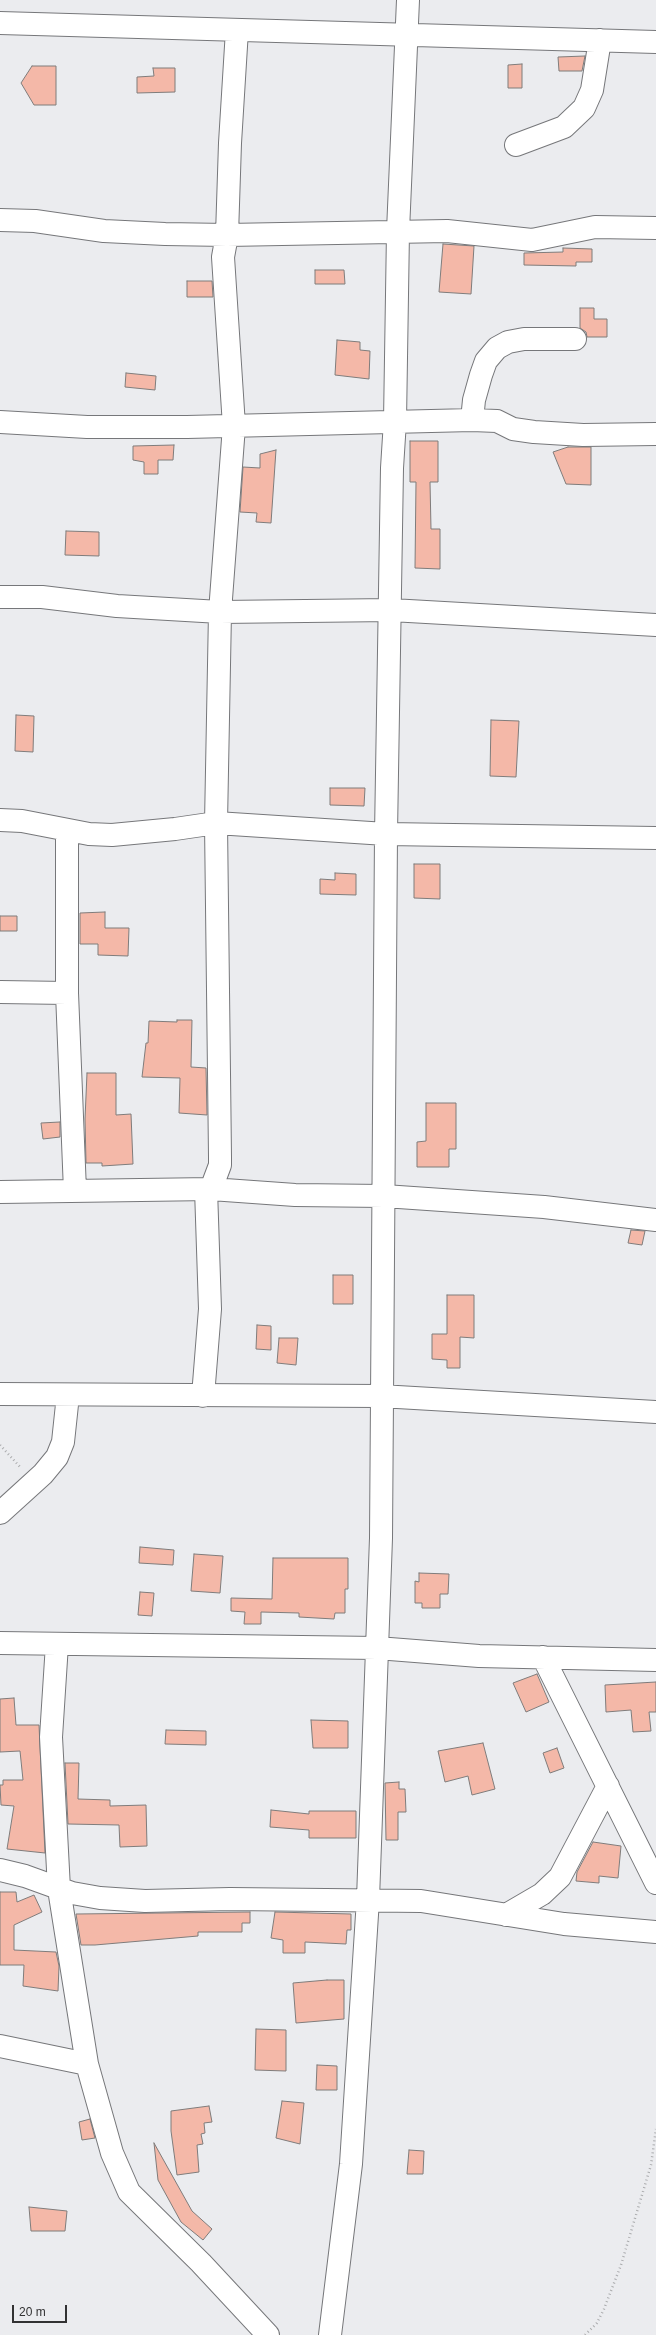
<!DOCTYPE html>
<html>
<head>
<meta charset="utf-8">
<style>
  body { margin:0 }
  #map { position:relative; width:656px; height:2335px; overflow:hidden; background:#ebecef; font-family:Helvetica,sans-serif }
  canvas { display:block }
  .scale { position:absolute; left:12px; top:2305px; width:55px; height:18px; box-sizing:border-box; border:2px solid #323233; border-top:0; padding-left:5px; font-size:12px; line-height:14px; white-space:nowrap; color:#323233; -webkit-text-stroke:3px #ebecef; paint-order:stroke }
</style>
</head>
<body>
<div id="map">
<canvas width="656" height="2335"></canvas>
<div class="scale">20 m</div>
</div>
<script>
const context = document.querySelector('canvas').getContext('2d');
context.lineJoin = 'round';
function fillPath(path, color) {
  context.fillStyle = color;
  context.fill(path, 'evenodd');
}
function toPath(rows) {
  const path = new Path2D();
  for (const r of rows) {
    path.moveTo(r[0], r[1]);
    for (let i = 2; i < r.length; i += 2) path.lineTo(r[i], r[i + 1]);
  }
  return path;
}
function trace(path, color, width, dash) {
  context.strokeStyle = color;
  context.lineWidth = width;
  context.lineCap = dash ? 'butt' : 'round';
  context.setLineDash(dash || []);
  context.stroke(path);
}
const building = toPath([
  [585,56,582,71,559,71,558,57,585,56],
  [522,64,522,88,508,88,508,65,522,64],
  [32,66,56,66,56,105,34,105,21,83,32,66],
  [153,68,175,68,175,92,137,93,137,77,154,76,153,68],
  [443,244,474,246,471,294,439,292,443,244],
  [563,248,592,249,592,262,576,262,576,266,524,265,524,253,563,252,563,248],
  [315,270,344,270,345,284,315,284,315,270],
  [187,281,212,281,213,297,187,297,187,281],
  [580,308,594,308,594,319,607,319,607,337,587,337,586,332,580,328,580,308],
  [337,340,360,342,360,350,370,351,369,379,335,375,337,340],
  [126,373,156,376,155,390,125,387,126,373],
  [410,441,438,441,438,482,430,482,431,529,440,529,440,569,415,568,416,482,410,482,410,441],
  [174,445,173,460,158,460,158,474,144,474,144,462,133,460,133,446,174,445],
  [568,447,591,447,591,485,566,484,553,452,568,447],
  [276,450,271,523,256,522,257,513,240,512,243,467,260,468,260,454,276,450],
  [66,531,99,532,99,556,65,555,66,531],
  [16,715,34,716,33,752,15,751,16,715],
  [491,720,519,721,516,777,490,776,491,720],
  [330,788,365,788,364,806,330,805,330,788],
  [414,864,440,864,440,899,414,898,414,864],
  [335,873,356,874,356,895,320,894,320,879,335,880,335,873],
  [105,912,105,928,129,928,128,956,98,955,98,944,80,944,80,913,105,912],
  [0,916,17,916,17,931,0,931,0,916],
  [177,1020,192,1020,191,1067,206,1068,207,1115,179,1113,180,1078,142,1077,146,1043,148,1043,149,1021,177,1022,177,1020],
  [87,1073,116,1073,116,1115,131,1114,133,1164,102,1166,102,1163,86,1163,85,1119,87,1073],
  [426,1103,456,1103,456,1149,449,1149,449,1167,417,1167,417,1142,426,1141,426,1103],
  [60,1122,60,1137,43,1139,41,1123,60,1122],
  [631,1230,645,1231,642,1245,628,1243,631,1230],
  [333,1275,353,1275,353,1304,333,1304,333,1275],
  [447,1295,474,1295,474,1338,460,1337,460,1368,447,1368,447,1360,432,1359,432,1334,447,1334,447,1295],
  [257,1325,271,1326,271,1350,256,1349,257,1325],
  [279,1338,298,1338,296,1365,277,1363,279,1338],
  [140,1547,174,1550,173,1565,139,1563,140,1547],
  [194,1554,223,1556,220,1593,191,1591,194,1554],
  [273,1558,348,1558,348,1589,345,1589,345,1613,335,1613,334,1619,299,1617,299,1613,261,1612,261,1624,244,1624,245,1612,231,1611,231,1598,272,1599,273,1558],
  [419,1573,449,1574,448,1594,440,1594,440,1608,422,1608,422,1603,415,1603,415,1581,419,1582,419,1573],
  [140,1592,154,1593,152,1616,138,1615,140,1592],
  [537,1674,549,1702,526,1712,513,1683,537,1674],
  [656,1682,656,1712,649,1712,651,1731,633,1732,631,1710,606,1712,605,1685,656,1682],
  [14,1698,16,1725,39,1725,45,1853,7,1849,14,1806,1,1805,0,1785,3,1785,3,1780,23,1780,20,1751,0,1752,0,1699,14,1698],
  [311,1720,348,1721,348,1748,313,1748,311,1720],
  [166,1730,206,1731,206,1745,165,1744,166,1730],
  [483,1743,495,1789,472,1795,468,1776,445,1782,438,1751,483,1743],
  [557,1748,564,1768,550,1773,543,1753,557,1748],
  [65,1763,79,1763,78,1799,110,1800,110,1806,146,1805,147,1846,120,1847,119,1825,68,1824,65,1763],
  [399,1782,399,1789,405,1789,406,1812,398,1812,398,1840,386,1840,385,1783,399,1782],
  [271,1810,309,1814,309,1811,356,1811,356,1838,309,1838,309,1830,270,1827,271,1810],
  [593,1842,621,1846,618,1878,599,1876,599,1883,576,1881,577,1872,593,1842],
  [0,1892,16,1892,17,1902,34,1895,42,1912,14,1925,14,1950,56,1952,59,1966,58,1991,23,1986,24,1965,0,1965,0,1892],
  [250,1912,250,1923,242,1923,242,1932,198,1932,198,1936,95,1945,81,1945,76,1914,250,1912],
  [275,1912,351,1914,351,1930,347,1930,346,1944,305,1942,305,1953,283,1953,283,1940,271,1938,275,1912],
  [327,1980,344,1980,344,2019,296,2023,293,1983,327,1980],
  [256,2029,286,2030,286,2071,255,2070,256,2029],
  [317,2065,337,2066,337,2090,316,2090,317,2065],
  [282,2101,304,2103,300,2144,276,2138,282,2101],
  [209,2106,212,2122,204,2123,205,2133,201,2134,203,2144,197,2145,199,2172,177,2175,171,2131,171,2111,209,2106],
  [90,2119,95,2138,82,2140,79,2122,90,2119],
  [154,2143,192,2211,212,2229,203,2240,181,2222,158,2180,154,2143],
  [409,2150,424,2151,423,2174,407,2174,409,2150],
  [29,2207,67,2211,65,2231,31,2231,29,2207]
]);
fillPath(building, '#f4b8a8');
trace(building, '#7f7c7b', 1);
const minor = toPath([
  [0,23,656,42],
  [516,145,564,127,584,108,592,90,600,40],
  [0,220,35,221,104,231,165,234,227,235,447,231,532,240,595,227,656,228],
  [472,420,474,400,481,375,486,361,497,348,508,342,524,339,575,339],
  [0,422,87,427,187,427,472,420,497,421,513,429,534,432,583,435,656,434],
  [0,597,42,597,117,606,220,612,391,610,656,625],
  [0,820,22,821,89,834,112,835,175,829,216,823,386,834,656,838],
  [67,830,67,993,75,1191],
  [0,992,67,993],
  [211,1189,220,1165,220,1157,216,823,220,612,234,426,223,257,227,235,230,143,237,30],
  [0,1192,211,1189,295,1195,384,1196,544,1207,656,1220],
  [0,1394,380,1396,656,1412],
  [203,1396,210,1309,206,1189],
  [0,1513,43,1474,57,1457,63,1442,68,1395],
  [0,1643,377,1648,479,1656,656,1660],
  [57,1644,51,1737,59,1889,87,2064,112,2153,129,2192,201,2263,268,2335],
  [543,1657,656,1883],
  [0,1870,25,1876,72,1893,100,1898,145,1901,230,1899,421,1901,564,1924,656,1932],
  [506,1915,542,1894,560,1877,608,1786],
  [0,2046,87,2064],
  [330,2335,351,2164,368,1899,381,1538,386,834,392,468,395,421,398,231,408,0]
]);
trace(minor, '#76777a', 24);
trace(toPath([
  [0,1445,21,1468],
  [585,2335,597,2323,604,2309,621,2265,651,2165,656,2129]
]), '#abacae', 2.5, [1, 3]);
trace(minor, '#fff', 22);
</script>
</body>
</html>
